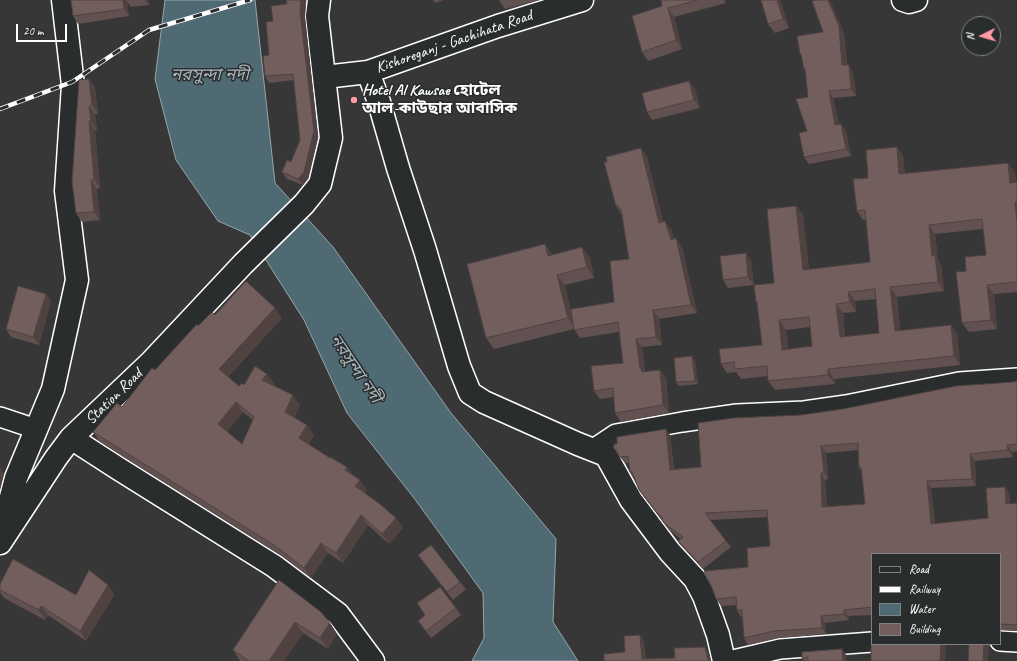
<!DOCTYPE html>
<html>
<head>
<meta charset="utf-8">
<style>
  body { margin:0 }
  #map { position:relative; width:1017px; height:661px; overflow:hidden; background:#383737; font-family:Caveat,sans-serif }
  canvas { display:block }
  .legend { position:absolute; left:871px; top:553px; width:130px; height:92px; box-sizing:border-box; background:#2a2d2e; border:1px solid #7f8182; margin:0; padding:5px 7px; list-style:none; font-size:12px; color:#fff }
  .legend li { display:flex; align-items:center; gap:8px; height:20px }
  .legend b { width:20px; border:1px solid #7f8182 }
  .north { position:absolute; left:961px; top:16px; width:40px; height:40px; box-sizing:border-box; background:#2a2d2e; border:1px solid #7f8182; border-radius:50%; rotate:265deg; font-size:11px; font-weight:700; line-height:16px; text-align:center; color:#fff }
  .north::after { content:''; display:block; margin:auto; width:14px; height:18px; background:#ff9aa2; clip-path:polygon(50% 0,100% 100%,50% 72%,0 100%) }
  .scale { position:absolute; left:16px; top:24px; width:51px; height:18px; box-sizing:border-box; border:2px solid #fff; border-top:0; padding-left:5px; font-size:12px; line-height:14px; white-space:nowrap; color:#fff; -webkit-text-stroke:3px #2a2d2e; paint-order:stroke }
</style>
</head>
<body>
<div id="map">
<canvas width="1017" height="661"></canvas>
<ul class="legend">
<li><b style="height:5px;background:#2a2d2e"></b>Road</li>
<li><b style="height:5px;background:#fff"></b>Railway</li>
<li><b style="height:11px;background:#4f6a73"></b>Water</li>
<li><b style="height:11px;background:#715e5d"></b>Building</li>
</ul>
<div class="north">N</div>
<div class="scale">20 m</div>
</div>
<script>
const context = document.querySelector('canvas').getContext('2d');
context.lineJoin = 'round';
function fillPath(path, color) {
  context.fillStyle = color;
  context.fill(path, 'evenodd');
}
function toPath(rows) {
  const path = new Path2D();
  for (const r of rows) {
    path.moveTo(r[0], r[1]);
    for (let i = 2; i < r.length; i += 2) path.lineTo(r[i], r[i + 1]);
  }
  return path;
}
function trace(path, color, width, dash) {
  context.strokeStyle = color;
  context.lineWidth = width;
  context.lineCap = dash ? 'butt' : 'round';
  context.setLineDash(dash || []);
  context.stroke(path);
}
function label(font, color, halo, rows, align = 'center') {
  context.font = font + ' Caveat,"Noto Sans Bengali",sans-serif';
  context.lineWidth = 3;
  context.setLineDash([]);
  context.textBaseline = 'middle';
  context.strokeStyle = halo;
  context.fillStyle = color;
  for (const [text, x, y, turn = 0] of rows) {
    context.save();
    context.translate(x, y);
    context.rotate((+turn || 0) * Math.PI / 180);
    context.textAlign = isNaN(turn) ? turn : align;
    if (halo) context.strokeText(text, 0, 0);
    context.fillText(text, 0, 0);
    context.restore();
  }
}
const water = toPath([
  [165,0,255,0,275,183,333,247,451,413,556,539,553,622,578,661,472,661,484,638,483,593,414,498,347,413,304,320,250,235,218,221,176,160,155,79,165,0]
]);
fillPath(water, '#4f6a73');
trace(water, '#95a6ab', 1);
const street = toPath([
  [0,417,36,429],
  [592,450,616,434,682,422,737,414,804,411,846,405,959,382,1017,378],
  [1000,641,1017,642],
  [729,661,780,649,872,642]
]);
const secondary = toPath([
  [903,0,909,2,916,0],
  [368,72,379,102,398,168,425,250,459,366,470,393,484,402,578,444,606,455,631,500,670,552,695,579,704,596,718,635,724,661],
  [325,77,368,72,498,26,582,0],
  [71,438,119,469,274,566,338,614,373,661],
  [3,527,16,478,53,389,77,280,66,191,73,85,63,0],
  [0,543,56,458,71,438,151,362,243,264,304,204,320,184,331,138,317,16,319,0]
]);
trace(street, '#fff', 22);
trace(secondary, '#fff', 25);
trace(street, '#2a2d2e', 19);
trace(secondary, '#2a2d2e', 22);
const rail = toPath([
  [0,109,72,82,149,30,250,0]
]);
trace(rail, '#fff', 4.5);
trace(rail, '#2a2d2e', 3, [9]);
fillPath(toPath([
  [71,0,148,0,149,5,131,7,127,2,129,16,78,24,73,16],
  [306,0,305,17,318,137,308,178,303,185,287,179,282,172,291,162,300,140,294,80,269,83,265,76,269,55,273,21],
  [433,0,444,0,435,3],
  [499,0,540,0,505,9],
  [661,0,724,0,726,3,674,17,682,49,648,61,642,52,662,6],
  [780,0,789,28,775,33,768,24],
  [816,0,829,0,831,3,844,33,847,65,853,72,856,96,833,98,839,125,841,124,846,131,851,156,809,164,804,157,807,131,808,97,805,71,804,69,802,57,800,54,823,32],
  [89,79,95,88,98,114,95,114,97,130,95,130,100,188,97,189,100,220,82,222,76,213],
  [695,89,700,108,652,120,647,112],
  [903,156,905,174,1015,172,1016,182,1017,182,1017,292,994,294,997,329,969,332,962,323,966,271,986,255,983,229,935,234,938,260,941,265,944,291,897,297,900,331,951,325,957,334,960,365,834,379,835,384,775,390,768,381,768,376,741,379,736,372,727,373,721,364,762,345,757,305,756,302,774,283,796,206,803,215,809,270,870,262,866,220,863,220,857,211,868,178],
  [876,299,879,333,845,337,843,313,856,312,855,301],
  [810,327,812,346,788,349,786,330],
  [647,157,663,222,671,229,674,239,676,238,682,247,697,313,659,319,662,345,642,347,645,371,660,370,666,378,669,413,621,422,615,413,614,397,600,399,594,391,623,363,619,332,580,338,574,329,494,349,486,338,545,244,552,255,582,247,590,258,594,278,565,285,571,313,614,302,629,259,622,214,621,214,616,206],
  [751,260,754,285,728,288,723,280],
  [46,294,51,301,39,345,11,337,6,329],
  [215,315,282,318,228,377,239,386,244,385,267,374,274,384,273,385,300,405,294,418,314,435,308,444,330,458,347,467,353,475,367,490,365,493,396,518,403,528,389,544,368,525,343,563,328,553,311,578,281,555,100,442,93,432,122,407,155,370,198,326],
  [243,412,253,420,242,444,227,431],
  [695,360,698,384,679,386,676,382],
  [1017,381,1017,451,1012,452,1013,457,975,461,976,486,931,488,935,524,988,518,1005,487,1009,494,1010,504,1017,503,1017,631,1000,630,1000,554,872,554,872,615,848,616,849,620,825,623,826,634,779,638,748,645,744,638,742,617,741,617,737,610,736,605,721,606,716,599,748,567,770,546,768,517,710,520,731,547,703,569,683,547,678,541,681,539,669,530,644,497,635,479,630,472,629,463,625,463,620,457,670,435,674,469,701,467,801,415,843,409,1013,382],
  [858,450,859,468,862,471,865,504,827,507,825,480,828,479,826,453],
  [418,555,460,582,466,589,453,600],
  [279,580,330,623,337,634,328,649,303,633,284,661,240,661,233,650],
  [0,584,76,595,108,585,114,595,86,641,48,615,45,620,4,598,0,592],
  [456,608,461,615,431,638,418,621],
  [842,649,846,655,846,661,805,661,802,658]
]), '#615150');
fillPath(toPath([
  [123,0,126,0,127,2,129,16,124,9],
  [145,0,148,0,149,5],
  [301,0,306,0,305,17,318,137,308,178,303,185,298,179,304,172,300,11],
  [777,0,780,0,789,28,783,19],
  [828,0,829,0,831,3,844,33,847,72,842,65],
  [668,8,674,17,682,49,676,40],
  [849,65,853,72,856,96,851,89],
  [89,79,95,88,98,114,92,105],
  [689,81,695,89,700,108,694,100],
  [829,91,833,98,840,132,835,125],
  [89,106,95,114,97,130,91,121],
  [89,121,95,130,100,188,94,179],
  [841,124,846,131,851,156,846,149],
  [897,147,903,156,906,184,899,174],
  [641,148,647,157,665,231,659,223],
  [1008,163,1015,172,1017,192,1010,183],
  [91,180,97,189,100,220,94,212],
  [1015,202,1017,205,1017,222],
  [796,206,803,215,810,279,803,270],
  [665,221,671,229,676,248,671,240],
  [929,225,935,234,938,260,941,265,944,291,938,282,932,256],
  [676,238,682,247,697,313,691,305],
  [545,244,553,255,548,256],
  [582,247,590,258,594,278,587,267],
  [746,253,751,260,754,285,748,277],
  [557,275,565,285,575,329,568,318],
  [987,285,994,294,997,329,991,320],
  [890,287,897,297,901,341,895,331],
  [848,292,855,301,856,312,850,302],
  [46,294,51,301,39,345,33,337],
  [836,304,843,313,846,346,840,337],
  [275,308,282,318,226,379,219,369],
  [653,310,659,319,662,345,656,337],
  [779,320,786,330,789,359,782,350],
  [951,325,957,334,960,365,954,356],
  [636,339,642,347,645,374,648,380,640,368],
  [692,356,695,360,698,384,695,381],
  [828,369,834,379,835,384,828,375],
  [660,370,666,378,669,413,663,405],
  [267,374,274,384,269,390,262,380],
  [293,395,300,405,292,422,285,412],
  [236,402,243,412,225,434,218,424],
  [307,425,314,435,306,448,299,438],
  [666,429,670,435,674,476,670,470],
  [1007,445,1012,452,1013,457,1008,450],
  [821,446,826,453,828,479,824,472],
  [970,454,975,461,976,486,972,479],
  [0,467,4,473,0,490],
  [347,467,354,477,345,470],
  [821,473,825,480,827,514,822,507],
  [360,480,367,490,362,496,355,486],
  [927,481,931,488,935,531,931,524],
  [1005,487,1009,494,1010,511,1006,504],
  [361,515,368,525,343,563,336,553],
  [396,518,403,528,389,544,382,534],
  [321,543,328,553,311,578,304,568],
  [108,585,114,595,86,641,80,631],
  [41,606,48,615,45,620,39,610],
  [844,610,848,616,849,620,844,614],
  [821,616,825,623,826,634,822,628],
  [295,622,303,633,284,661,269,661],
  [330,623,337,634,328,649,320,638],
  [640,635,644,640,646,661,642,659],
  [941,644,946,644,945,661,940,661],
  [984,644,989,644,988,661,983,661],
  [705,647,709,653,711,661,709,661,707,657],
  [842,649,846,655,846,661,843,661,843,660]
]), '#4f4241');
const building = toPath([
  [71,0,123,0,124,9,73,16,71,0],
  [286,0,301,0,300,11,314,131,304,172,298,179,282,172,287,160,291,162,300,140,293,74,265,76,263,56,269,55,266,22,273,21,271,6,287,4,286,0],
  [661,0,698,0,668,8,676,40,642,52,632,16,662,6,661,0],
  [761,0,777,0,783,19,768,24,761,0],
  [816,0,828,0,839,26,842,65,849,65,851,89,829,91,835,125,841,124,846,149,804,157,799,133,807,131,796,99,808,97,805,69,804,69,801,54,800,54,797,36,823,32,812,1,816,0],
  [89,79,92,105,89,106,91,121,89,121,94,179,91,180,94,212,76,213,72,182,79,80,89,79],
  [689,81,694,100,647,112,642,93,689,81],
  [897,147,899,174,1008,163,1010,183,1017,182,1017,202,1015,202,1017,222,1017,282,987,285,991,320,962,323,956,272,966,271,965,257,986,255,982,219,929,225,932,256,935,255,938,282,890,287,895,331,951,325,954,356,828,369,828,375,768,381,767,366,735,369,734,362,721,364,719,349,762,345,757,302,756,302,754,285,774,283,767,209,796,206,803,270,870,262,865,210,857,211,853,179,868,178,866,150,897,147],
  [875,289,879,333,840,337,836,304,850,302,848,292,875,289],
  [809,317,812,346,782,350,779,320,809,317],
  [641,148,659,223,665,221,671,240,676,238,691,305,653,310,656,337,636,339,640,368,641,368,642,372,660,370,663,405,615,413,613,388,594,391,591,366,623,363,618,322,574,330,571,309,614,302,610,261,629,259,621,209,619,210,618,205,616,206,604,162,607,162,606,157,641,148],
  [545,244,548,256,582,247,587,267,557,275,568,318,486,338,467,264,545,244],
  [746,253,748,277,723,280,720,256,746,253],
  [246,281,275,308,219,369,239,386,242,383,244,385,255,366,267,374,262,380,293,395,285,412,307,425,299,438,330,458,330,457,347,467,345,470,360,480,355,486,380,504,396,518,382,534,361,515,336,553,321,543,304,568,274,545,93,432,117,403,122,407,152,368,155,370,197,324,198,326,212,312,215,315,246,281],
  [236,402,254,417,242,444,218,424,236,402],
  [18,286,46,294,33,337,6,329,18,286],
  [692,356,695,381,676,382,674,358,692,356],
  [1017,381,1017,444,1007,445,1008,450,970,454,972,479,927,481,931,524,988,518,986,488,1005,487,1006,504,1017,503,1017,625,1000,624,1000,554,872,554,872,607,844,610,844,614,821,616,822,628,774,631,744,638,742,610,737,610,736,597,716,599,711,585,704,571,748,567,747,548,770,546,767,510,705,513,726,541,698,562,678,541,683,537,665,524,662,520,663,518,658,514,639,490,632,472,630,472,628,456,620,457,614,446,614,444,617,444,617,437,666,429,670,470,701,467,698,423,733,418,801,415,843,409,956,386,1013,382,1017,381],
  [858,443,859,468,861,467,865,504,822,507,821,473,824,472,821,446,858,443],
  [431,545,460,582,447,592,418,555,431,545],
  [13,559,76,595,89,570,108,585,80,631,41,606,39,610,0,590,0,584,13,559],
  [279,580,321,612,330,623,320,638,295,622,269,661,249,661,233,650,279,580],
  [440,587,456,608,426,631,418,621,425,615,417,603,440,587],
  [640,635,642,659,675,658,674,648,705,647,707,657,709,661,604,661,604,654,625,652,624,636,640,635],
  [874,644,941,644,940,661,871,661,871,645,874,644],
  [969,644,984,644,983,661,968,661,969,644],
  [842,649,843,660,846,660,846,661,808,661,808,657,802,658,802,652,842,649]
]);
fillPath(building, '#715e5d');
trace(building, '#4f4241', 1);
for (const [x, y, r, color] of [
  [354,100,4,"#ff9aa2"]
]) {
  const dot = new Path2D();
  dot.arc(x, y, r, 0, 2 * Math.PI);
  context.fillStyle = color;
  context.fill(dot);
  trace(dot, '#2a2d2e', 1.5);
}
label('16px', '#fff', '#2a2d2e', [
  ["Kishoreganj - Gachihata Road",454,42,-19],
  ["Station Road",114,397,-44]
]);
label('bold 16px', '#fff', '#2a2d2e', [
  ["Hotel Al Kawsae হোটেল",362,91],
  ["আল-কাউছার আবাসিক",362,109]
], 'left');
label('italic 17px', '#a7b4b9', '#2a2d2e', [
  ["নরসুন্দা নদী",210,76],
  ["নরসুন্দা নদী",355,369,56]
]);
</script>
</body>
</html>
